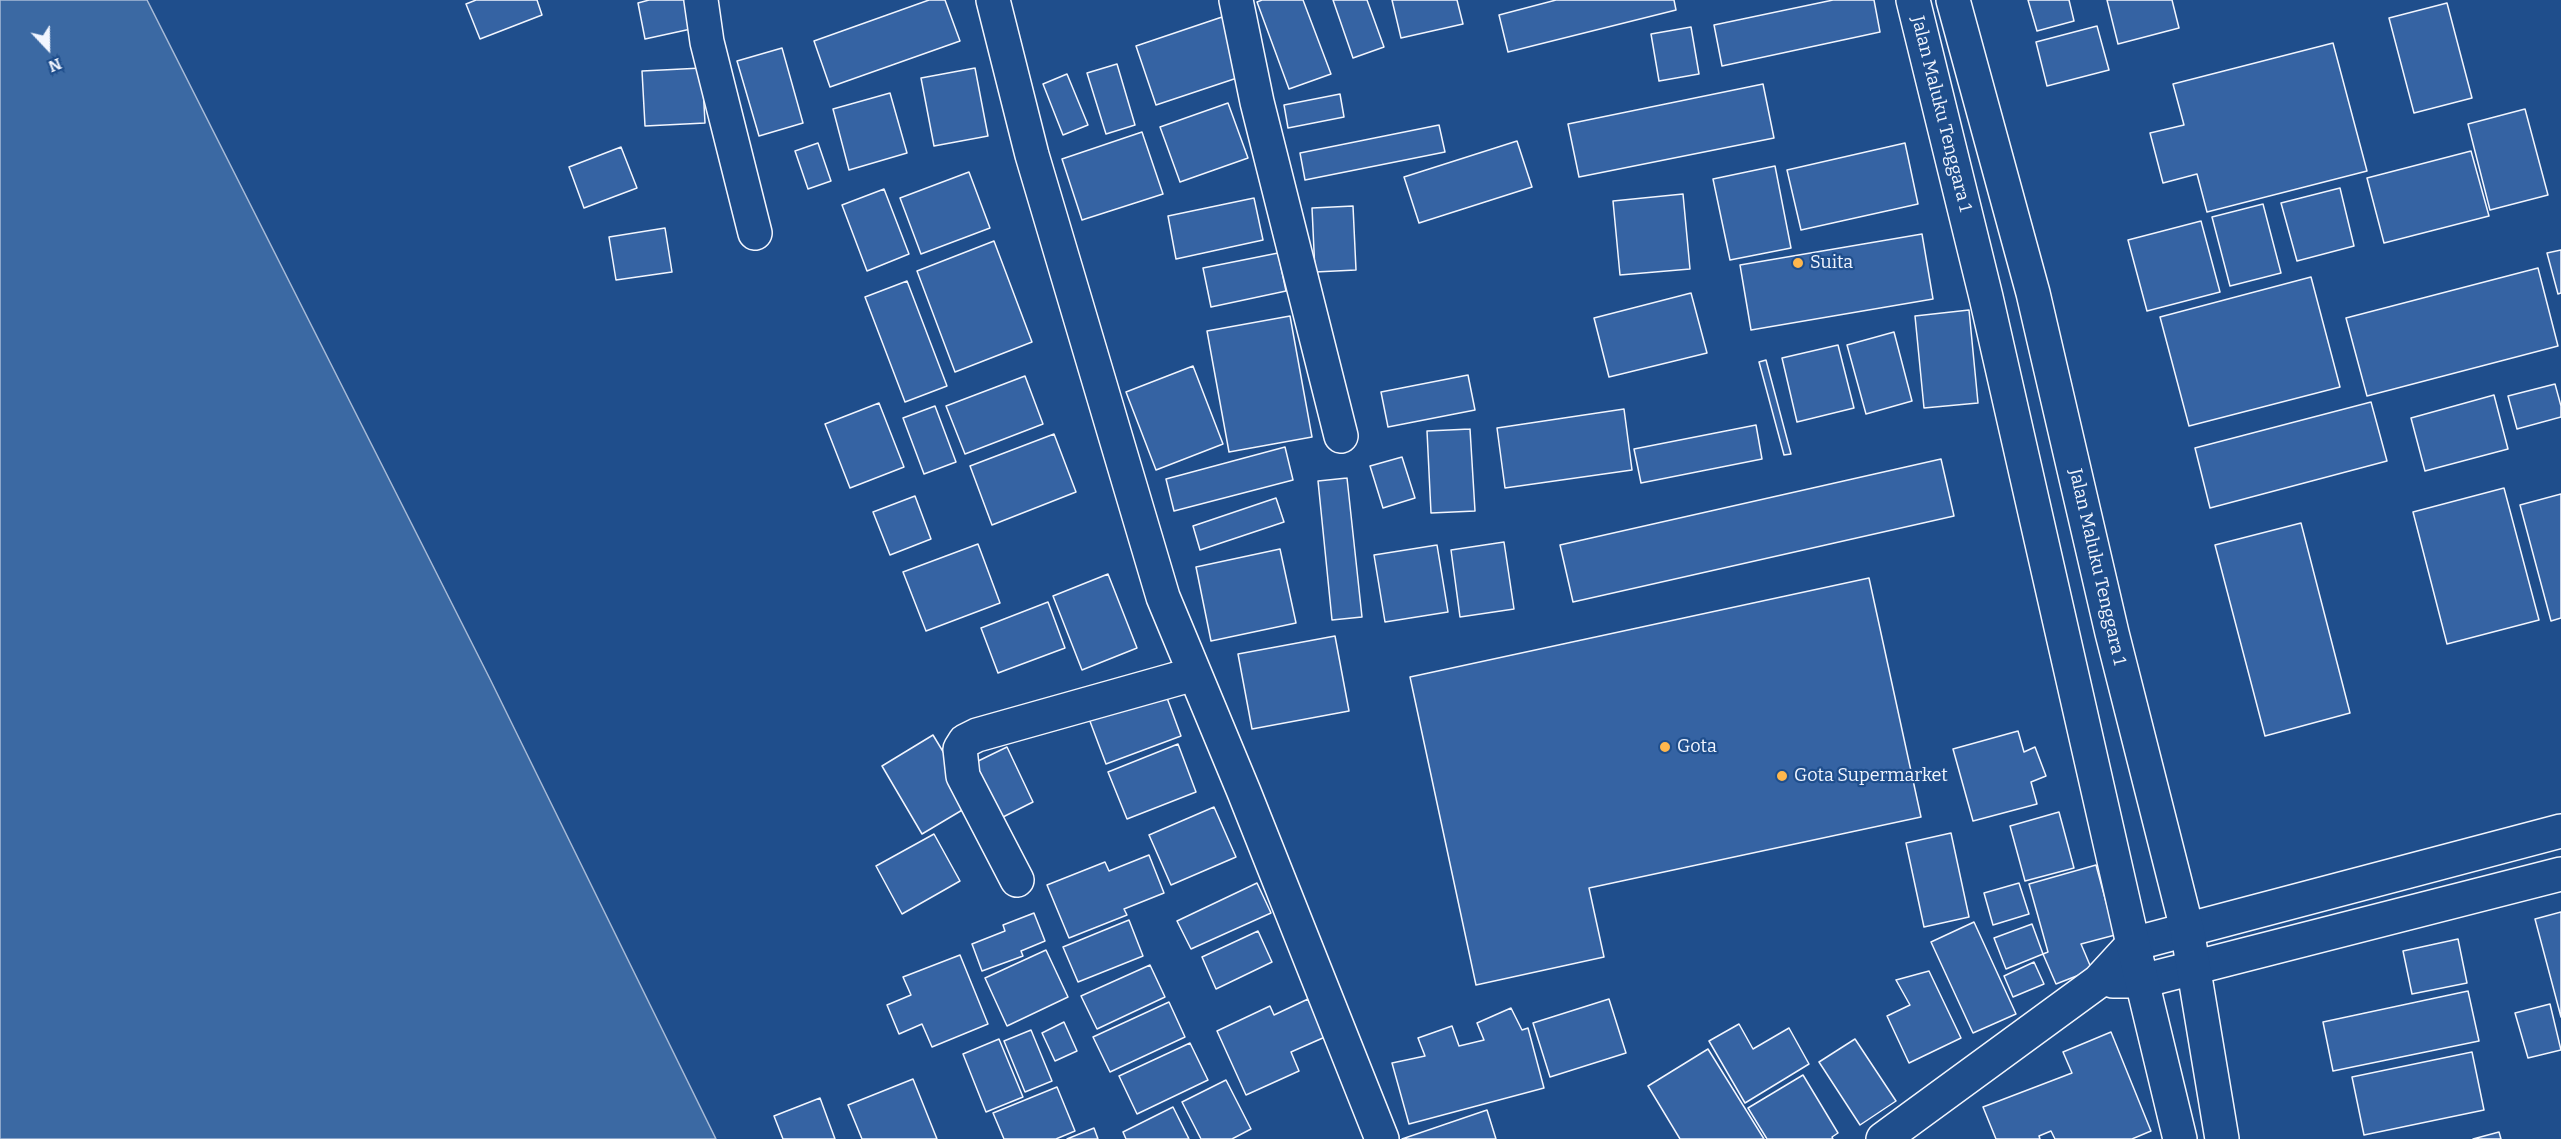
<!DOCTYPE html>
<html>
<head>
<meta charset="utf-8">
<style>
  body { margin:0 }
  #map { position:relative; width:2561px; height:1139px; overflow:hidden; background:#1f4e8c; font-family:Bitter,serif }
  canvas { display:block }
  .north { position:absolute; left:18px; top:18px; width:60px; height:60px; -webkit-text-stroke:4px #1f4e8c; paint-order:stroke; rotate:158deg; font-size:16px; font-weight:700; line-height:24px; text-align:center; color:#f2f6ff }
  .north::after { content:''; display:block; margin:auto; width:21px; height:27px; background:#f2f6ff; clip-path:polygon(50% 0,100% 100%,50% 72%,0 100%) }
</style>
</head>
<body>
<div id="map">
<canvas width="2561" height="1139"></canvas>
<div class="north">N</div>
</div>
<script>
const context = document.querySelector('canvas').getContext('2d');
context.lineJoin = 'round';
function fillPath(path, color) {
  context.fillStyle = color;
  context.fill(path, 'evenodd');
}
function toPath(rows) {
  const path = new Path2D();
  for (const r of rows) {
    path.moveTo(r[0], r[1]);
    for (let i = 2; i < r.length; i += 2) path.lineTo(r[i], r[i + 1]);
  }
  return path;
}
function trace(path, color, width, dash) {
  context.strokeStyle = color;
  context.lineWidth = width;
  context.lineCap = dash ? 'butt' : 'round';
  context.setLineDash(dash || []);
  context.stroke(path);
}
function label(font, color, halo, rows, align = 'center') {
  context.font = font + ' Bitter,serif';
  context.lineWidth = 4.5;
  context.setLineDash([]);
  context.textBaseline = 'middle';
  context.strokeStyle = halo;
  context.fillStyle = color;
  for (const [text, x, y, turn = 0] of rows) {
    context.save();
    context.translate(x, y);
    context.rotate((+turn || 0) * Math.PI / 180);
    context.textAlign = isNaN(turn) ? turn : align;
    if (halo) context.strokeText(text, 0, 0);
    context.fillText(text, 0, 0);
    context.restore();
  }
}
const water = toPath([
  [0,0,147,0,490,679,716,1139,0,1139,0,0]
]);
fillPath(water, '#3b69a3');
trace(water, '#a8bbd7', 1.5);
const building = toPath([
  [476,0,537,0,542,15,480,39,466,4,476,0],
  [649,0,694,0,700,27,645,39,638,3,649,0],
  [929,0,945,0,960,41,830,87,814,41,929,0],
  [1262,0,1303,0,1331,74,1289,89,1257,2,1262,0],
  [1333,0,1367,0,1384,47,1353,58,1333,0],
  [1392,0,1457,0,1463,24,1401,38,1392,0],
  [1556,0,1674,0,1676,10,1508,52,1499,15,1556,0],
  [1833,0,1874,0,1880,32,1722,66,1714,25,1833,0],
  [2028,0,2069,0,2074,21,2037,31,2028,0],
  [2107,0,2172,0,2179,28,2118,44,2107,0],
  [2447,3,2472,98,2414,113,2389,18,2447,3],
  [1222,17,1243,76,1156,105,1136,46,1222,17],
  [2097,26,2109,70,2047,86,2036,42,2097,26],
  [1691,27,1699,74,1659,81,1651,34,1691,27],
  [2333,43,2367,171,2207,212,2197,174,2163,183,2150,133,2184,125,2173,84,2333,43],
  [782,48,803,123,759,136,737,61,782,48],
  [1117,64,1135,125,1106,134,1087,73,1117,64],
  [702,68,705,123,645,126,642,71,702,68],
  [975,68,988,136,934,146,921,78,975,68],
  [1067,74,1088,125,1063,135,1043,84,1067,74],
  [1763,84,1774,138,1579,177,1568,124,1763,84],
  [890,93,907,153,849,170,833,109,890,93],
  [1340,94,1344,117,1288,128,1284,105,1340,94],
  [1228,103,1248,158,1180,182,1160,127,1228,103],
  [2525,109,2548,195,2490,210,2468,124,2525,109],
  [1439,125,1445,152,1305,180,1300,153,1439,125],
  [1142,132,1163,194,1082,220,1062,159,1142,132],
  [1517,141,1532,187,1419,223,1404,177,1517,141],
  [818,143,831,181,808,189,795,151,818,143],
  [1905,143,1918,204,1801,230,1787,170,1905,143],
  [621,147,637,188,584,208,569,167,621,147],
  [2471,151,2489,216,2384,243,2367,178,2471,151],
  [1775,166,1791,248,1730,260,1713,179,1775,166],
  [969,172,990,228,921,254,900,198,969,172],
  [2340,188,2354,246,2297,261,2281,203,2340,188],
  [884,189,909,254,867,271,842,205,884,189],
  [1683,194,1690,269,1620,275,1613,201,1683,194],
  [1254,198,1263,240,1176,259,1168,216,1254,198],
  [2263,204,2281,273,2230,286,2212,217,2263,204],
  [1353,206,1356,270,1315,272,1312,208,1353,206],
  [2201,221,2220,292,2147,311,2128,240,2201,221],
  [665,228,672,272,616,280,609,237,665,228],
  [1922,234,1933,299,1751,330,1740,265,1922,234],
  [994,241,1032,342,955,372,917,271,994,241],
  [2561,250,2561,293,2558,294,2547,253,2561,250],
  [1278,253,1286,291,1211,307,1203,268,1278,253],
  [2538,268,2558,346,2367,396,2346,318,2538,268],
  [2311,277,2340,387,2189,426,2160,317,2311,277],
  [907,281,947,386,905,402,865,297,907,281],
  [1691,293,1707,353,1609,377,1594,318,1691,293],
  [1969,310,1978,403,1924,408,1915,316,1969,310],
  [1290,316,1312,437,1229,452,1207,331,1290,316],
  [1894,332,1912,401,1866,414,1847,345,1894,332],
  [1838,345,1854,408,1797,422,1782,358,1838,345],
  [1766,360,1791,454,1784,455,1759,362,1766,360],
  [1193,366,1223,444,1156,470,1126,392,1193,366],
  [1468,375,1475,410,1388,427,1381,392,1468,375],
  [1025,376,1043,424,965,454,946,406,1025,376],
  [2555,384,2561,406,2561,417,2517,429,2508,396,2555,384],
  [2494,395,2508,449,2425,471,2411,418,2494,395],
  [2371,402,2387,461,2210,508,2195,448,2371,402],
  [879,403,904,467,850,488,825,424,879,403],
  [935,406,956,462,924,474,903,418,935,406],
  [1624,409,1632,470,1505,488,1497,428,1624,409],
  [1756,425,1762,459,1641,483,1634,449,1756,425],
  [1470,429,1475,511,1431,513,1427,431,1470,429],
  [1054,434,1076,492,992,525,970,466,1054,434],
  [1285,447,1293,480,1174,511,1166,479,1285,447],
  [1402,457,1415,498,1383,508,1370,466,1402,457],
  [1941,459,1954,516,1573,602,1560,545,1941,459],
  [1347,478,1362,617,1332,620,1318,481,1347,478],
  [2504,488,2539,620,2447,644,2413,512,2504,488],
  [2561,494,2561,618,2551,621,2520,505,2561,494],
  [915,496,931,539,890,555,873,512,915,496],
  [1276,498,1284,522,1200,550,1193,526,1276,498],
  [2301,523,2350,713,2265,736,2215,545,2301,523],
  [1504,542,1514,609,1460,617,1451,550,1504,542],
  [978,544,1000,603,926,631,903,572,978,544],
  [1437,545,1448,612,1385,622,1374,555,1437,545],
  [1280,549,1296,623,1211,641,1196,567,1280,549],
  [1108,574,1137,648,1082,670,1053,596,1108,574],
  [1869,578,1921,817,1589,888,1604,957,1476,985,1410,677,1869,578],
  [1048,602,1065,648,998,673,981,628,1048,602],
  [1335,636,1349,711,1252,729,1238,654,1335,636],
  [1163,687,1181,736,1106,764,1088,716,1163,687],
  [2018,731,2024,752,2035,747,2046,776,2031,782,2037,804,1973,821,1953,749,2018,731],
  [933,735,974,803,922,834,882,766,933,735],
  [1178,744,1196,792,1127,819,1108,772,1178,744],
  [1007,747,1033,802,999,819,972,764,1007,747],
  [1214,807,1236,857,1171,885,1149,835,1214,807],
  [2059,812,2074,868,2025,881,2010,826,2059,812],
  [1951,833,1969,917,1924,927,1906,843,1951,833],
  [934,834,960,881,902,914,876,866,934,834],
  [1149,855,1164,893,1124,909,1127,915,1069,938,1047,885,1105,862,1109,871,1149,855],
  [2096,865,2115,935,2081,944,2092,970,2056,984,2043,954,2048,952,2029,884,2096,865],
  [1257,883,1271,913,1191,949,1177,921,1257,883],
  [2019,883,2029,914,1993,925,1984,893,2019,883],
  [2561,912,2561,1017,2535,919,2561,912],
  [1034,913,1045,941,1021,951,1023,956,982,971,972,944,1005,931,1003,925,1034,913],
  [1129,920,1143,956,1078,982,1063,947,1129,920],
  [1974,922,2016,1014,1973,1033,1931,942,1974,922],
  [2032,924,2043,954,2006,969,1994,938,2032,924],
  [1258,931,1272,962,1216,989,1202,957,1258,931],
  [2458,939,2467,983,2412,994,2403,951,2458,939],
  [1046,950,1068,997,1007,1026,985,978,1046,950],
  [960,955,988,1024,932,1047,922,1024,899,1034,887,1005,911,995,903,977,960,955],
  [2034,962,2044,984,2013,997,2004,976,2034,962],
  [1150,965,1165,997,1097,1029,1081,996,1150,965],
  [1929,971,1961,1038,1909,1063,1887,1016,1910,1005,1896,980,1929,971],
  [2468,991,2479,1041,2333,1071,2323,1022,2468,991],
  [1308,999,1325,1037,1291,1052,1299,1071,1246,1095,1217,1031,1270,1006,1274,1015,1308,999],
  [1609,999,1626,1053,1550,1077,1533,1023,1609,999],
  [1169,1002,1185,1037,1110,1072,1093,1037,1169,1002],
  [2550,1004,2561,1050,2528,1058,2515,1013,2550,1004],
  [1511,1008,1522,1030,1528,1028,1544,1088,1409,1124,1392,1063,1425,1056,1418,1038,1452,1026,1459,1046,1484,1040,1477,1023,1511,1008],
  [1064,1022,1077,1051,1055,1061,1042,1033,1064,1022],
  [1739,1024,1753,1049,1789,1028,1809,1064,1745,1103,1709,1041,1739,1024],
  [1031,1030,1052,1081,1025,1092,1004,1041,1031,1030],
  [2111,1032,2151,1131,2132,1139,2055,1139,2051,1131,2039,1136,2040,1139,1996,1139,1983,1107,2072,1073,2063,1052,2111,1032],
  [999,1039,1023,1097,986,1112,963,1054,999,1039],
  [1855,1039,1896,1101,1860,1125,1819,1062,1855,1039],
  [1190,1043,1208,1080,1137,1114,1119,1076,1190,1043],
  [1708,1049,1764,1139,1680,1139,1648,1086,1708,1049],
  [2472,1052,2484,1110,2364,1135,2352,1077,2472,1052],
  [1803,1075,1838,1133,1832,1137,1833,1139,1767,1139,1748,1108,1803,1075],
  [913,1079,937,1139,862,1139,848,1105,913,1079],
  [1226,1080,1251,1129,1232,1139,1201,1139,1182,1102,1226,1080],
  [1057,1087,1075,1131,1056,1139,1004,1139,993,1113,1057,1087],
  [820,1098,835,1139,783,1139,774,1116,820,1098],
  [1173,1107,1189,1139,1126,1139,1123,1132,1173,1107],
  [1487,1110,1496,1139,1402,1139,1487,1110],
  [1094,1128,1098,1139,1067,1139,1094,1128],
  [2499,1132,2501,1139,2473,1139,2499,1132]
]);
fillPath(building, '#3563a3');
trace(building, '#f2f6ff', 1.5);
const minor = toPath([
  [701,0,707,42,755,233],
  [993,0,1032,155,1163,597,1244,792,1382,1139],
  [1236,0,1257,102,1341,436],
  [1017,880,963,776,960,749,965,741,977,735,1194,674],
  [2113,981,2142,981,2561,874],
  [1883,1139,2099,981,2133,944,2561,831]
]);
const highway = toPath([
  [1913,0,1986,297,2133,944,2180,1139],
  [1953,0,2033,293,2112,633,2187,929,2222,1139]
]);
trace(minor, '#f2f6ff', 36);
trace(highway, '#f2f6ff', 36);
trace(minor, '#1f4e8c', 33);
trace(highway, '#1f4e8c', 33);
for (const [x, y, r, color] of [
  [1798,263,6,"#ffb74d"],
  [1665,747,6,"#ffb74d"],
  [1782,776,6,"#ffb74d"]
]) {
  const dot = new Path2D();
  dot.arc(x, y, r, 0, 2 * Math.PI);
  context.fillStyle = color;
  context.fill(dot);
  trace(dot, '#1f4e8c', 2);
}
label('18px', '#f2f6ff', '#1f4e8c', [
  ["Jalan Maluku Tenggara 1",1941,114,76],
  ["Jalan Maluku Tenggara 1",2097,567,77]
]);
label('18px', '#f2f6ff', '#1f4e8c', [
  ["Suita",1810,263],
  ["Gota",1677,747],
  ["Gota Supermarket",1794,776]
], 'left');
</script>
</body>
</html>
